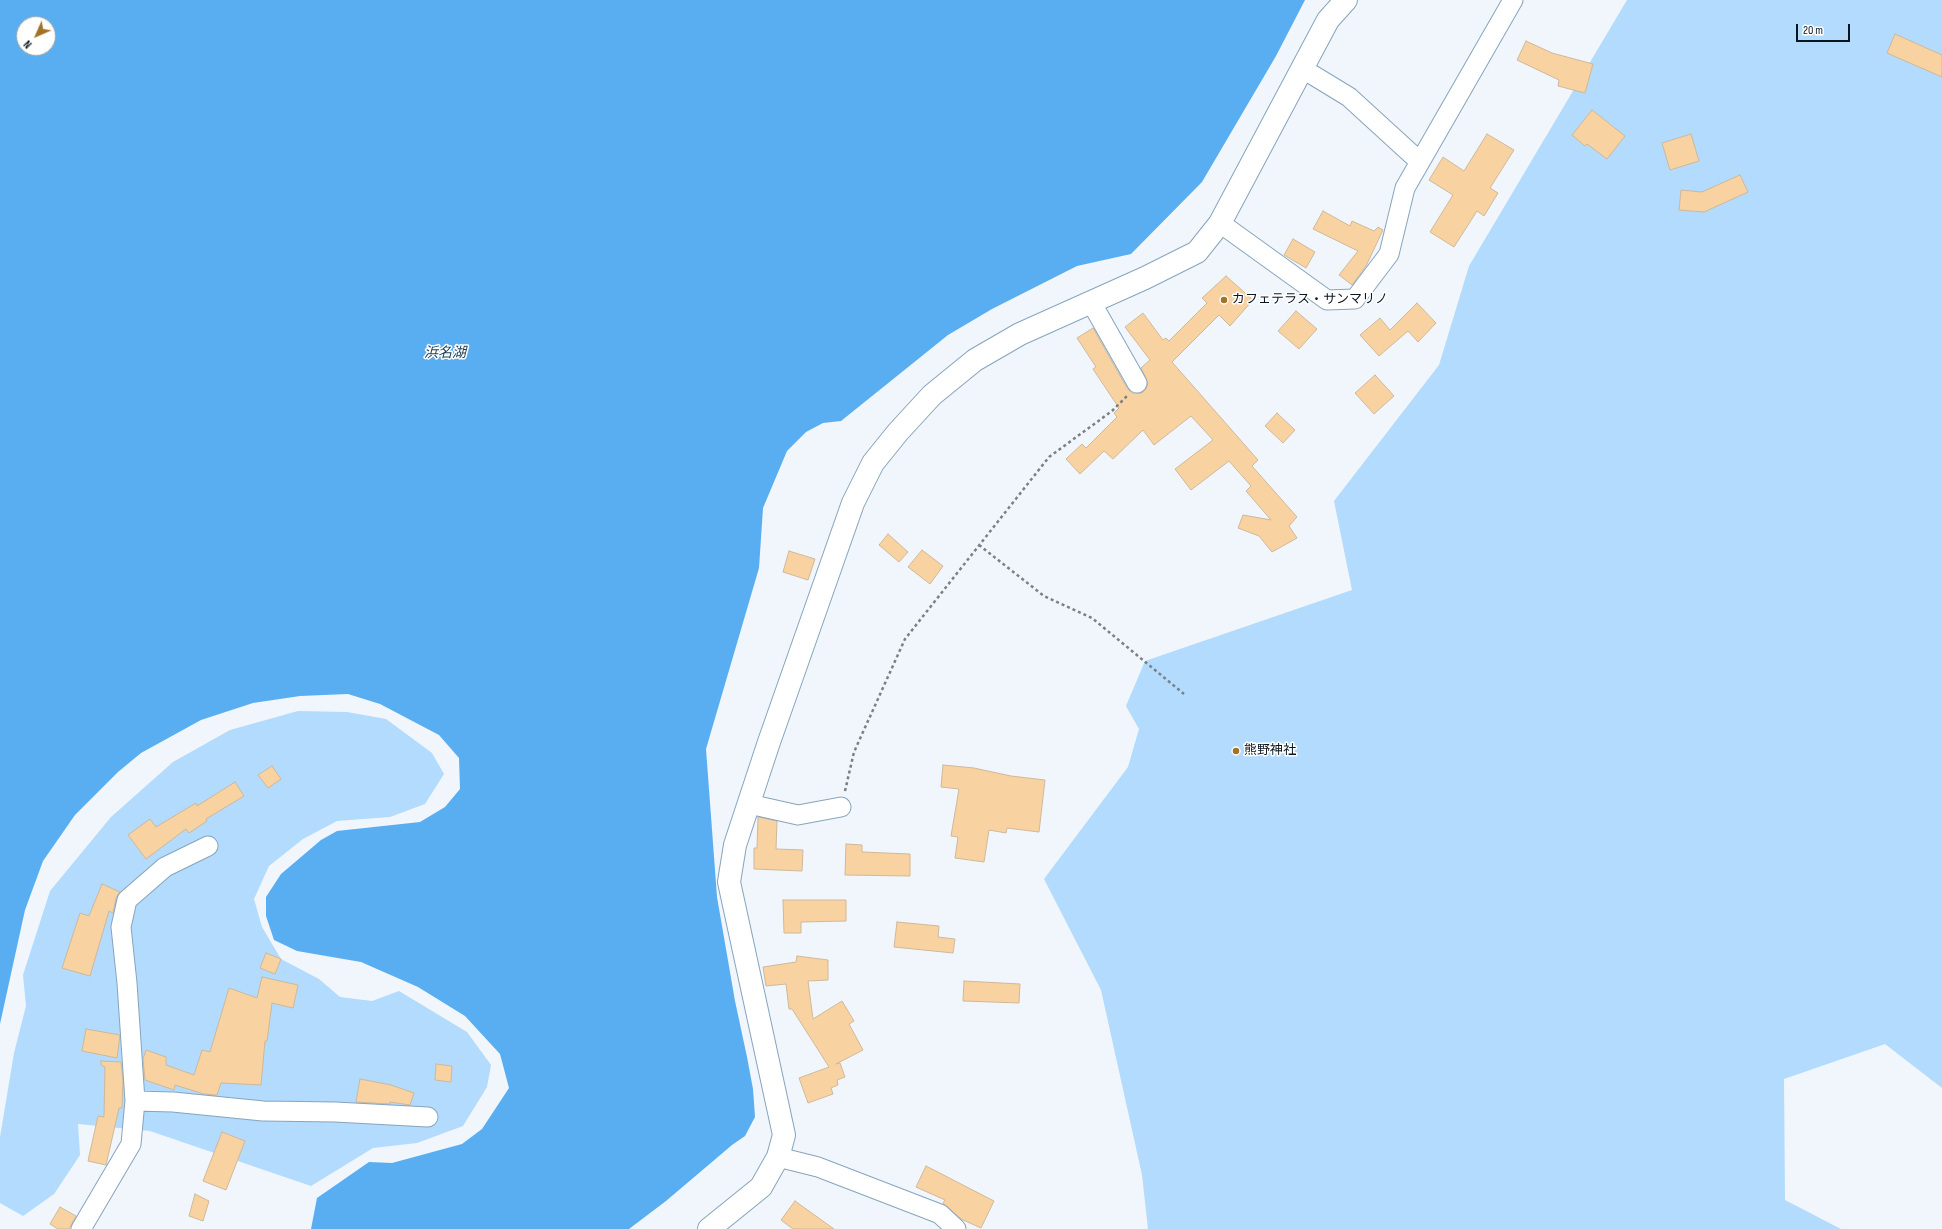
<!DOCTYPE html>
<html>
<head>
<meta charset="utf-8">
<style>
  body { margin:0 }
  #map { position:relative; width:1942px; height:1229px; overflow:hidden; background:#f0f6fb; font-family:"Sofia Sans Condensed",sans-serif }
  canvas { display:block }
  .north { position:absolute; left:16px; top:16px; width:40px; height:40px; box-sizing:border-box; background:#fff; border:1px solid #9da1a5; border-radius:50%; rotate:225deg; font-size:11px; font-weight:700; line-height:16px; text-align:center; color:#0a151e }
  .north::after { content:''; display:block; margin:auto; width:14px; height:18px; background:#a27326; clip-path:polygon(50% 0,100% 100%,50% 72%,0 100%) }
  .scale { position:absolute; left:1796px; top:24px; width:54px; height:18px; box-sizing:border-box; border:2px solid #0a151e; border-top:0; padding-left:5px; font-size:12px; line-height:14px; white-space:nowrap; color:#0a151e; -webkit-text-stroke:3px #fff; paint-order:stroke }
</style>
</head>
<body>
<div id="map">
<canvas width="1942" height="1229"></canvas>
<div class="north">N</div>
<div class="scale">20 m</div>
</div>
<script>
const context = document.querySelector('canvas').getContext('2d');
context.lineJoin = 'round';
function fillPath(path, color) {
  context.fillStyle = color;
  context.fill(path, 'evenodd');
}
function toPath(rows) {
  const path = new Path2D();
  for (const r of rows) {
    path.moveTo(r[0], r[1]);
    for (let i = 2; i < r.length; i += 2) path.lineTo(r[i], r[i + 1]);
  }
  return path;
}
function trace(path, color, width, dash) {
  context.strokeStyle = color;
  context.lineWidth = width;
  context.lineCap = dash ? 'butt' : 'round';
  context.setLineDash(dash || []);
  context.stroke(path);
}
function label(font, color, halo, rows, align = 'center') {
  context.font = font + ' "Sofia Sans Condensed","Noto Sans JP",sans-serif';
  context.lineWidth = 3;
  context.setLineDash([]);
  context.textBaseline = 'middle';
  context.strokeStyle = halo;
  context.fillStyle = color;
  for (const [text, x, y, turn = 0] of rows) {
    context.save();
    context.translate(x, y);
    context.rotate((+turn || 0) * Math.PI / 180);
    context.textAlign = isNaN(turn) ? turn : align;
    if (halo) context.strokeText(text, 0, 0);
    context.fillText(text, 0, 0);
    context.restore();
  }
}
fillPath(toPath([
  [1627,0,1942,0,1942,1088,1885,1044,1784,1079,1785,1200,1841,1229,1148,1229,1142,1175,1101,990,1044,879,1128,767,1139,729,1126,706,1145,661,1352,590,1334,501,1439,365,1469,266],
  [298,711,347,712,386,719,432,753,444,774,425,804,390,817,337,821,303,839,269,866,254,899,262,927,281,959,319,979,340,997,372,1001,399,991,467,1032,491,1065,487,1087,463,1126,417,1143,373,1148,311,1186,150,1131,78,1124,80,1155,54,1194,23,1216,0,1203,0,1137,14,1053,26,1006,23,975,50,891,111,817,173,762,230,730]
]), '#b2dbfd');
fillPath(toPath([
  [0,0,1305,0,1276,56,1202,182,1131,254,1077,266,992,309,948,335,841,421,823,423,806,432,787,451,763,508,759,568,706,749,717,897,735,1001,747,1057,753,1089,755,1117,745,1136,732,1145,666,1201,629,1229,311,1229,317,1198,369,1162,392,1163,462,1144,482,1129,509,1088,500,1054,465,1016,418,987,361,962,297,951,274,940,266,916,266,897,281,874,321,840,337,831,420,822,445,807,460,789,459,758,439,735,380,704,348,694,300,696,253,703,201,720,141,753,118,772,75,815,43,861,25,910,0,1024],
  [24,24,48,24,48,48,24,48]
]), '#59aef1');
const building = toPath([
  [1895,34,1942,55,1942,77,1887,53,1895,34],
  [1526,41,1552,53,1593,64,1585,93,1558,86,1559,80,1517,60,1526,41],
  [1592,110,1625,136,1607,159,1587,144,1585,146,1572,135,1592,110],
  [1487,134,1514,150,1490,188,1498,193,1484,216,1477,211,1454,247,1430,232,1453,195,1429,180,1443,157,1464,171,1487,134],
  [1691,134,1699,161,1670,170,1662,143,1691,134],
  [1740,175,1748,192,1704,212,1679,210,1681,190,1702,192,1740,175],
  [1323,211,1350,226,1352,221,1374,231,1378,227,1383,230,1366,266,1352,285,1339,275,1358,251,1313,229,1323,211],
  [1293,239,1315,252,1306,268,1284,255,1293,239],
  [1226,276,1253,300,1230,326,1219,315,1172,362,1258,460,1252,466,1297,517,1289,526,1297,538,1272,552,1259,536,1238,528,1243,515,1271,520,1246,491,1251,486,1229,461,1191,490,1175,469,1213,440,1191,416,1154,445,1143,430,1113,459,1104,451,1080,474,1066,459,1082,444,1086,448,1117,417,1114,413,1119,408,1093,369,1096,367,1077,338,1093,328,1127,388,1132,393,1142,393,1146,389,1148,383,1141,368,1150,360,1125,327,1143,313,1163,340,1166,338,1169,341,1207,303,1202,298,1226,276],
  [1417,303,1436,323,1418,342,1408,331,1379,356,1360,335,1380,318,1390,330,1417,303],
  [1296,311,1317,329,1299,349,1278,331,1296,311],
  [1375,375,1394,396,1374,414,1355,393,1375,375],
  [1277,413,1295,430,1283,443,1265,426,1277,413],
  [888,534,908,552,899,562,879,545,888,534],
  [922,550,943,566,930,584,908,567,922,550],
  [789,551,815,559,808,580,783,572,789,551],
  [943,765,974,768,1011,776,1045,780,1039,832,1007,828,1006,833,989,830,984,862,955,858,958,837,951,836,959,789,941,787,943,765],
  [272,766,281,779,268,788,258,775,272,766],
  [235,782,244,796,206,819,207,821,189,833,186,829,146,859,128,835,150,819,156,827,196,803,197,806,235,782],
  [758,817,777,821,776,849,803,850,802,871,754,869,754,848,757,848,758,817],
  [846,844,862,845,862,852,910,854,910,876,845,875,846,844],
  [102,884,120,892,116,898,113,913,109,911,90,976,62,968,80,913,89,916,102,884],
  [783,900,846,900,846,921,801,922,801,933,784,933,783,900],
  [897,922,939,926,938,937,955,939,953,953,894,947,897,922],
  [266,953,281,959,275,974,260,968,266,953],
  [797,956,828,960,828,980,808,981,813,1019,842,1001,854,1021,849,1024,863,1050,836,1064,840,1063,845,1077,837,1080,838,1085,831,1088,833,1094,808,1103,799,1078,829,1067,792,1009,789,1009,786,984,766,986,763,967,796,962,797,956],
  [262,977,298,985,293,1008,272,1003,267,1041,265,1041,261,1085,221,1083,217,1095,204,1094,175,1085,174,1090,145,1080,143,1059,146,1050,166,1057,166,1065,194,1075,202,1050,210,1052,229,988,257,998,262,977],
  [964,981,1020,984,1019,1003,963,1001,964,981],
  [86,1029,120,1035,117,1058,82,1051,86,1029],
  [101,1061,121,1062,123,1080,122,1108,119,1108,106,1165,88,1161,98,1116,104,1117,105,1067,101,1065,101,1061],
  [436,1064,452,1066,451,1082,435,1080,436,1064],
  [360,1079,391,1085,414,1093,410,1105,390,1102,390,1104,356,1102,360,1079],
  [222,1132,245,1141,226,1190,203,1181,222,1132],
  [926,1166,994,1201,981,1228,961,1219,943,1203,945,1200,916,1187,926,1166],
  [195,1194,209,1201,203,1221,189,1216,195,1194],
  [795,1201,834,1229,793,1229,781,1220,795,1201],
  [60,1207,76,1216,69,1229,58,1229,50,1224,60,1207]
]);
fillPath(building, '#f8d3a1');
trace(building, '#cfb89a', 1);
const street = toPath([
  [1303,69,1349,97,1419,161],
  [1220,223,1327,300,1355,299,1389,254,1405,188,1513,0],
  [1091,302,1137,383],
  [749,804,798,815,841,807],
  [135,1101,173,1102,263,1111,335,1112,428,1117],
  [778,1157,818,1167,940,1214,956,1229],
  [81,1229,131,1144,135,1101,127,983,121,927,127,900,165,867,208,846]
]);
const secondary = toPath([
  [709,1229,761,1187,778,1157,784,1135,729,882,735,845,769,742,853,503,873,463,898,432,932,395,975,360,1020,334,1145,278,1197,252,1220,223,1328,20,1346,0]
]);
trace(street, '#87a4bd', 21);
trace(secondary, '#87a4bd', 24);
trace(toPath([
  [979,545,1044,596,1092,618,1184,694],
  [845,791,854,752,905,639,1049,457,1112,411,1127,396]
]), '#788188', 2.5, [3, 3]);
trace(street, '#fff', 19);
trace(secondary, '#fff', 22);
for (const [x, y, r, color] of [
  [1224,300,4,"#a27326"],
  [1236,751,4,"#a27326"]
]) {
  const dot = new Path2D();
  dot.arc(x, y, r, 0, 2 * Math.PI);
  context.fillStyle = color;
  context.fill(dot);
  trace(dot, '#fff', 1.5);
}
label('13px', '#0a151e', '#fff', [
  ["カフェテラス・サンマリノ",1232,300],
  ["熊野神社",1244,751]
], 'left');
label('italic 14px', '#183b57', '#fff', [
  ["浜名湖",445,353]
]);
</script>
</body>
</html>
